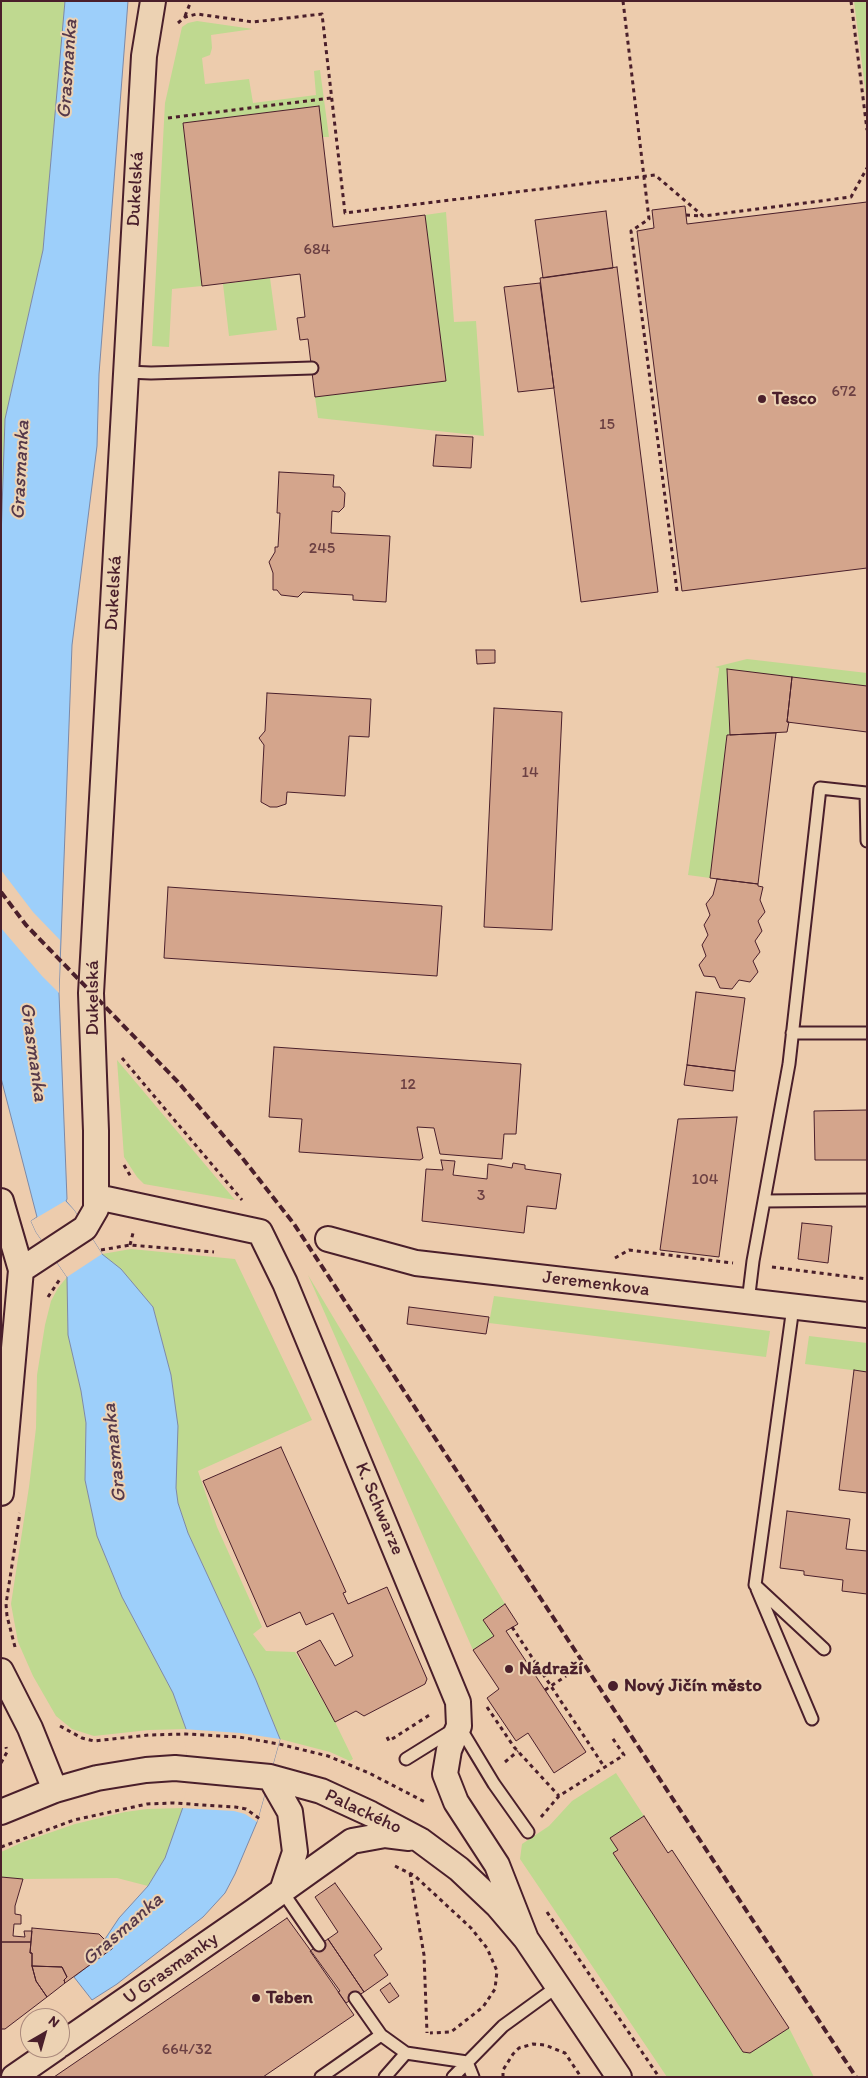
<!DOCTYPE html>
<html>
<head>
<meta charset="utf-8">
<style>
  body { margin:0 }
  #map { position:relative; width:868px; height:2078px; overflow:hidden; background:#edccad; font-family:Itim,sans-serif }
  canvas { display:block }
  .frame { position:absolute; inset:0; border:2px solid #4a1f2b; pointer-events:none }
  .north { position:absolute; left:20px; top:2008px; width:50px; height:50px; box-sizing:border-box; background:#ecd2b3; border:1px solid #ab8a7d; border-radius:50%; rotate:38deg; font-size:14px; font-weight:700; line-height:20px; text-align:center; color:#4a1f2b }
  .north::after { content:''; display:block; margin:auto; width:18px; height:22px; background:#4a1f2b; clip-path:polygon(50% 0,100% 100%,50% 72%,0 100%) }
</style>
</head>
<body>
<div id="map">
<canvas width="868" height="2078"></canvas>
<div class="frame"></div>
<div class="north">N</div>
</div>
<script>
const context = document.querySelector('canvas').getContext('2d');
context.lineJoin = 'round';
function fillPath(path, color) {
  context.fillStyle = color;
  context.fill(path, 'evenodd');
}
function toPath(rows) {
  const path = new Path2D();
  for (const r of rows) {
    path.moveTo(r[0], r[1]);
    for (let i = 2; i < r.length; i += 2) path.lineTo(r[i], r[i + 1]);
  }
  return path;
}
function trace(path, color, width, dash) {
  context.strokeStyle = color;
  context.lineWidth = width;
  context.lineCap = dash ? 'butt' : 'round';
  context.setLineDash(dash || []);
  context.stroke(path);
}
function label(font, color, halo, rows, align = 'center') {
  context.font = font + ' Itim,sans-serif';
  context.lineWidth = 4;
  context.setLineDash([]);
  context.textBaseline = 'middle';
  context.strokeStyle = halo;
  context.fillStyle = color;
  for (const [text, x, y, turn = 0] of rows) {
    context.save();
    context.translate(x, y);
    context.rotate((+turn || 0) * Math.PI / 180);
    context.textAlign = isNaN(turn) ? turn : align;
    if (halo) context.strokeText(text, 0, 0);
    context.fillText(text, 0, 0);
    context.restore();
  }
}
fillPath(toPath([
  [1,1,65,1,43,250,5,419,1,539],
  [854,1,867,1,867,103],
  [197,21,253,29,211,35,212,48,210,55,202,58,205,84,249,79,253,103,316,95,314,71,320,70,329,137,322,137,318,106,183,123,202,286,172,289,169,347,152,346,165,103,182,27,188,23],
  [446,212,454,322,476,321,484,436,318,418,315,397,446,381,425,215],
  [270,278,277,330,229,336,223,284],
  [747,659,867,673,867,686,727,670,730,735,727,735,710,878,688,875,719,670,719,668,715,667],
  [117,1060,235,1200,144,1184,137,1177,124,1157],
  [131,1249,235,1259,312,1420,198,1471,217,1527,262,1627,253,1634,266,1651,295,1652,335,1722,353,1759,350,1761,330,1752,280,1739,256,1680,188,1533,178,1503,176,1488,175,1407,171,1375,153,1307,121,1269,102,1254],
  [308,1275,505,1604,483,1620,494,1636,473,1650],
  [67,1277,68,1335,81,1391,86,1423,85,1480,97,1536,122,1597,173,1693,186,1729,149,1730,94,1736,72,1729,56,1716,33,1676,18,1642,11,1604,29,1487,36,1428,37,1375,45,1325,51,1301,58,1288],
  [494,1296,770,1331,766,1357,489,1323],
  [809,1336,867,1343,867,1372,805,1364],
  [616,1773,644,1816,611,1839,618,1850,613,1853,743,2052,750,2053,789,2028,814,2077,667,2077,520,1859,522,1844,549,1826,572,1801],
  [183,1808,165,1858,148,1886,117,1878,23,1879,1,1877,1,1852,23,1842,75,1824,125,1812,147,1809]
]), '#bfd990');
const water = toPath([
  [65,1,128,1,99,374,97,446,72,645,59,993,67,1199,66,1201,74,1210,102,1254,121,1269,153,1307,171,1375,178,1426,176,1488,178,1503,188,1533,256,1680,280,1739,257,1822,235,1874,225,1893,203,1917,117,1984,92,2000,74,1977,112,1948,105,1939,119,1918,148,1886,165,1858,189,1790,186,1729,173,1693,122,1597,97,1536,85,1480,86,1423,81,1391,68,1335,67,1277,36,1232,31,1221,37,1217,1,1078,1,539,5,419,43,250,65,1]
]);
fillPath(water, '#9dcffa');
trace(water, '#7c89a7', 1);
fillPath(toPath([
  [1,870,33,912,60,940,59,993,42,976,1,928],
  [65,1201,74,1210,102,1254,67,1277,36,1232,31,1221],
  [183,1729,240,1733,280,1739,257,1822,245,1814,234,1811,181,1808,187,1789,189,1773]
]), '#edccad');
const building = toPath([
  [319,106,333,227,425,215,446,381,315,397,308,339,300,340,297,318,305,317,300,274,202,286,183,123,319,106],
  [867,202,867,568,682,591,637,231,654,228,652,210,685,206,687,224,867,202],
  [606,211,613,268,543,278,535,220,606,211],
  [617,267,658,592,581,602,540,278,617,267],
  [540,283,554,388,518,392,504,287,540,283],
  [436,435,473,437,471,468,433,466,436,435],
  [279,472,334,475,333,487,340,487,345,493,344,507,339,512,332,511,331,533,390,536,386,602,353,600,353,595,303,592,298,597,281,595,277,590,273,590,273,573,269,562,275,552,275,547,278,547,280,513,277,513,279,472],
  [476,650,495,650,495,663,477,664,476,650],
  [727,669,792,677,787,722,789,722,787,732,730,735,727,669],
  [792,677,867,686,867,732,787,722,792,677],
  [267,693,371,699,369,737,349,736,345,796,287,792,286,804,277,807,270,807,261,802,264,745,259,738,265,731,267,693],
  [494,708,562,712,552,930,484,927,494,708],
  [776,733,758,884,710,878,727,735,776,733],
  [717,879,758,884,758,886,763,887,760,900,765,912,758,921,762,931,755,941,760,952,753,961,758,972,750,982,739,980,732,989,720,988,715,977,704,976,699,965,706,956,702,945,708,935,704,925,710,915,706,904,713,895,717,879],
  [168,887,442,906,437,976,164,958,168,887],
  [696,992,745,998,735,1071,687,1065,696,992],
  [274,1047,521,1064,516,1134,504,1134,502,1159,440,1154,434,1128,417,1127,423,1158,420,1160,299,1152,302,1119,269,1117,274,1047],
  [687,1065,735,1071,733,1091,684,1085,687,1065],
  [867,1110,867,1160,815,1160,814,1111,867,1110],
  [737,1117,719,1257,660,1250,678,1119,737,1117],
  [441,1160,455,1161,453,1175,487,1179,488,1164,512,1168,513,1163,525,1165,525,1169,561,1174,556,1209,527,1206,524,1233,422,1221,426,1169,443,1170,441,1160],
  [802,1223,832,1226,828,1263,798,1259,802,1223],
  [409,1307,489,1317,486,1334,407,1324,409,1307],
  [854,1370,867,1372,867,1493,839,1490,854,1370],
  [281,1447,346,1592,343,1593,348,1604,387,1587,427,1679,425,1684,364,1716,356,1711,335,1722,297,1652,320,1640,335,1666,353,1656,333,1613,306,1625,300,1612,267,1627,203,1481,281,1447],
  [787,1511,850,1519,846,1549,867,1551,867,1594,842,1591,843,1580,804,1575,804,1571,780,1568,787,1511],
  [505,1604,518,1624,506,1631,586,1752,554,1773,528,1733,516,1741,487,1698,499,1689,473,1650,494,1636,483,1620,505,1604],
  [644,1816,668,1853,672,1850,789,2028,750,2053,743,2052,613,1853,618,1850,610,1838,644,1816],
  [1,1877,23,1879,15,1906,15,1914,21,1915,21,1924,14,1924,13,1936,25,1937,24,1931,32,1931,31,1942,1,1942,1,1877],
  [335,1883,382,1949,374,1955,388,1975,364,1992,328,1939,338,1932,315,1897,335,1883],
  [287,1918,340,1991,338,1992,354,2015,263,2077,54,2077,287,1918],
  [32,1928,99,1934,113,1948,65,1983,64,1980,67,1977,62,1967,32,1966,32,1953,30,1953,32,1928],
  [328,1939,364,1992,346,2003,310,1951,328,1939],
  [1,1942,31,1942,30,1953,32,1953,32,1966,36,1981,47,1997,5,2029,1,2029,1,1942],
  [32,1966,62,1967,67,1977,64,1980,65,1983,47,1997,36,1981,32,1966],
  [390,1983,399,1996,389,2003,380,1990,390,1983]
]);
fillPath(building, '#d4a58c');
trace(building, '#4a1f2b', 1);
const service = toPath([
  [126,372,151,373,312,368],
  [792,1033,867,1033],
  [764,1201,867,1200],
  [748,1302,753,1261,789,1064,820,788,866,793,867,841],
  [793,1307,755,1585,824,1649],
  [757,1589,812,1719],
  [406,1759,459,1726,494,1784,528,1832],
  [282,1891,319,1945],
  [355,1998,381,2035],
  [467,2062,473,2077],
  [321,2077,381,2035,406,2053,467,2062],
  [385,2077,406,2053],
  [453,2077,503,2026,558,1986]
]);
const minor = toPath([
  [97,1197,260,1232,285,1283,458,1702,459,1726,449,1750,445,1774,456,1802,497,1865,526,1939],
  [1,1201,21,1270,1,1493],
  [328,1239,416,1263,867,1315],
  [21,1270,85,1228,96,1209,96,1131,91,993,144,56,153,1],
  [1,1671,30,1728,55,1790],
  [270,1777,290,1812,295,1852,282,1891],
  [1,1812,55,1790,97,1778,146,1770,175,1768,270,1777,321,1791,371,1814,420,1840,459,1869,497,1905,526,1939,619,2077],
  [60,2045,254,1911,352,1841,385,1835,409,1838],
  [14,2077,56,2048]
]);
trace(service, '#4a1f2b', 15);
trace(minor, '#4a1f2b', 28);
trace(toPath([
  [623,1,649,219,631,231,677,591],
  [851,1,867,130],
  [185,16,191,1],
  [178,23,185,17,197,14,253,22,322,14,345,213,655,175,703,216,851,197,867,168],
  [168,118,331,98],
  [686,215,702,216],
  [122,1058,242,1200],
  [124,1165,131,1177],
  [130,1245,133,1233],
  [101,1250,130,1245,214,1252],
  [615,1258,629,1250,733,1263],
  [772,1267,867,1279],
  [48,1297,60,1279],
  [512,1627,605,1768],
  [15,1647,7,1616,6,1604,20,1513],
  [545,1690,566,1676],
  [487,1707,514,1747,559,1796],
  [60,1726,82,1738,94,1741,149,1735,186,1734,239,1737,279,1744,328,1756,369,1773,427,1803],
  [387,1737,389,1741,431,1714],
  [505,1762,518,1751],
  [1,1763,7,1752,6,1747],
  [541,1817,559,1796,624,1755,611,1736],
  [1,1847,74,1820,147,1804,173,1803,235,1807,246,1809,260,1819],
  [395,1866,415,1876,471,1928,487,1948,497,1971,495,1989,483,2007,451,2032,430,2033],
  [410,1873,424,1955,427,2033],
  [547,1912,659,2077],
  [503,2077,503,2070,513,2054,519,2048,533,2044,545,2045,565,2053,581,2077]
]), '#4a1f2b', 3, [4, 4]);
trace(service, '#ecd2b3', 11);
trace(minor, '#ecd2b3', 24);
trace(toPath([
  [1,892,26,925,178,1082,240,1155,294,1224,856,2077]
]), '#4a1f2b', 4, [8, 4]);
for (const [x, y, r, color] of [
  [762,399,5,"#4a1f2b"],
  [509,1669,5,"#4a1f2b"],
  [613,1686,6,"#4a1f2b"],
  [256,1998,5,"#4a1f2b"]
]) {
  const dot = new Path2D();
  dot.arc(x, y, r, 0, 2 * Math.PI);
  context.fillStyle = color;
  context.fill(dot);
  trace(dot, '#ecd2b3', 2);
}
label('16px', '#6c4043', null, [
  ["684",317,250],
  ["672",844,392],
  ["15",607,425],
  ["245",322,549],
  ["14",530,773],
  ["12",408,1085],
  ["104",705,1180],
  ["3",481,1196],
  ["664/32",187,2050]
]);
label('19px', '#4a1f2b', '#ecd2b3', [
  ["Dukelská",136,189,-87],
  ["Dukelská",114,593,-87],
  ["Dukelská",93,998,-90],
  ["Jeremenkova",596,1284,7],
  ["K. Schwarze",379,1509,67],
  ["Palackého",363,1812,25],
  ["U Grasmanky",171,1969,-35]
]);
label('bold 19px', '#4a1f2b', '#ecd2b3', [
  ["Tesco",772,399],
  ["Nádraží",519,1669],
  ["Nový Jičín město",624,1686],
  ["Teben",266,1998]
], 'left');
label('italic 20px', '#56394a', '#ecd2b3', [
  ["Grasmanka",68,69,-86],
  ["Grasmanka",21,470,-87],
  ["Grasmanka",33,1052,82],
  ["Grasmanka",115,1453,-96],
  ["Grasmanka",123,1930,-41]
]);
</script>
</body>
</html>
